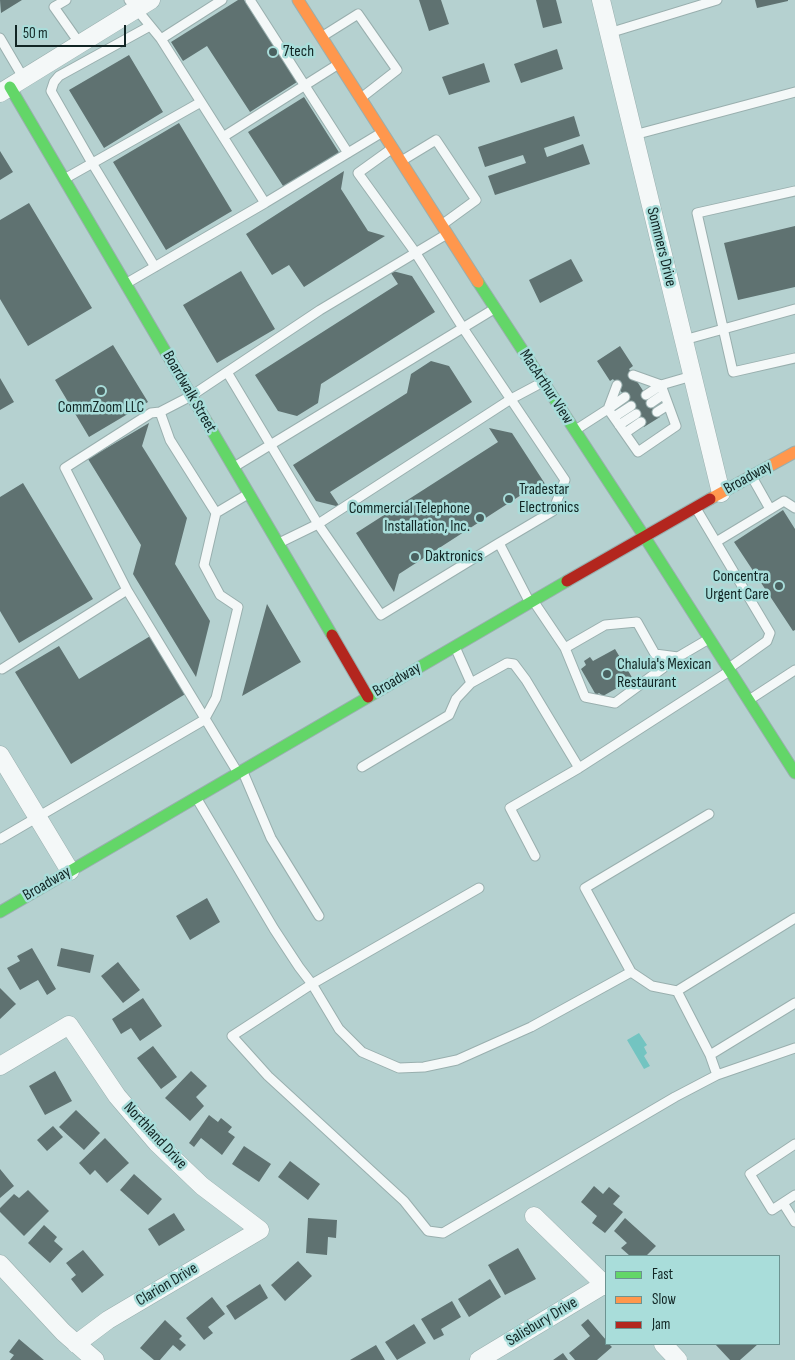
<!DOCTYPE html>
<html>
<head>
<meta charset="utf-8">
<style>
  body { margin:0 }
  #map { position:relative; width:795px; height:1360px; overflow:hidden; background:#b5d1d0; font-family:"Sofia Sans Condensed",sans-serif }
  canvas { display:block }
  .legend { position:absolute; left:605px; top:1255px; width:175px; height:90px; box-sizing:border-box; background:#a9ddda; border:1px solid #6c9391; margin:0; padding:6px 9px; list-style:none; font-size:15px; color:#112524 }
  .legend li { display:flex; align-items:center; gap:10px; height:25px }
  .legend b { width:25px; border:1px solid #6c9391 }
  .scale { position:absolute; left:15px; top:25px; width:111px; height:22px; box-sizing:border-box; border:2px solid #112524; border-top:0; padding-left:6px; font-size:15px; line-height:18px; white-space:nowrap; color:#112524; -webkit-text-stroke:4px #a9ddda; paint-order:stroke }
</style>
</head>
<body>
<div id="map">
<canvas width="795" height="1360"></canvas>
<ul class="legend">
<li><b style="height:6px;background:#63d668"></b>Fast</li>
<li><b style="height:6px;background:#ff974d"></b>Slow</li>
<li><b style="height:6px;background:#b3261e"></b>Jam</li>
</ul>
<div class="scale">50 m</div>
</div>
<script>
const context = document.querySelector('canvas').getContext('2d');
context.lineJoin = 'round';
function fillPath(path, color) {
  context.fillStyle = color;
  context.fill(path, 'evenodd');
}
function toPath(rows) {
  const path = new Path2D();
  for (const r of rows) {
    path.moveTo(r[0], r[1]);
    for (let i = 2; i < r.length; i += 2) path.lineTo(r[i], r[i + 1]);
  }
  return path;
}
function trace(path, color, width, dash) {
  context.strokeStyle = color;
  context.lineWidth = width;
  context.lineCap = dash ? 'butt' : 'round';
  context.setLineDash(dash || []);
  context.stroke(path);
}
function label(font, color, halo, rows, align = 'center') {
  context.font = font + ' "Sofia Sans Condensed",sans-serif';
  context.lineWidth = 5;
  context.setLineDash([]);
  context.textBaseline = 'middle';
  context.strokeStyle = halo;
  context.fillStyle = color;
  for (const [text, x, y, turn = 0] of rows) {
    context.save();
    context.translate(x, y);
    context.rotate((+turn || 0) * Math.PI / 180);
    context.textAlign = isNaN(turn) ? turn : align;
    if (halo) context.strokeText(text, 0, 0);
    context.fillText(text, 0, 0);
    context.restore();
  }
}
fillPath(toPath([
  [639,1033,647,1045,644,1047,647,1053,644,1056,650,1066,644,1069,627,1040]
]), '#73c4c1');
fillPath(toPath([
  [0,0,22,0,1,13],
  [238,0,244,0,297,82,250,112,207,46,183,61,171,42],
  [419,0,441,0,449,24,429,31],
  [536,0,556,0,562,23,543,28],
  [755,0,788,0,788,1,757,8],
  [557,49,563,69,521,83,514,64],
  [129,55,163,112,104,148,69,90],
  [484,63,490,82,449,95,442,77],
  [304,97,340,154,285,189,248,132],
  [574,116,580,136,544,148,547,157,583,144,590,164,495,195,488,176,526,163,523,155,485,167,478,147],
  [179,123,232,211,166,250,113,162],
  [0,151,13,172,0,180],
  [344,171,341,189,368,231,385,236,304,287,289,265,272,275,246,234],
  [29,203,92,308,28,346,0,299,0,220],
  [795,226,795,287,738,300,724,243],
  [571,259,583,281,540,303,529,280],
  [389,270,412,276,435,312,321,384,318,403,297,416,278,411,255,375,398,284],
  [241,271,275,329,217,363,183,305],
  [113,345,148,402,89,437,55,380],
  [620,346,633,366,629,369,660,417,644,427,613,379,610,381,597,361],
  [431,361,449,366,472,402,330,492,340,507,316,501,293,465,407,393,411,374],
  [0,378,14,402,0,410],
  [149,423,142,446,187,518,175,564,210,621,196,677,133,574,141,545,88,459],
  [489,428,512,433,551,493,532,488,399,574,394,592,356,533,498,442],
  [23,483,93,599,19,643,0,611,0,497],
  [783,510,795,529,795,630,793,631,734,542],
  [267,604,301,662,242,696],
  [152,635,187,693,71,764,15,672,59,646,79,679],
  [615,649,633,679,603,696,599,693,596,695,581,669,586,665,584,661,590,657,593,661],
  [207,898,220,922,190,940,176,916],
  [32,948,56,989,47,995,38,980,20,990,7,968,20,961,17,956],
  [61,948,94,955,90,973,57,966],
  [118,962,140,990,123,1003,101,976],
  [0,988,16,1004,0,1019],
  [143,998,162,1026,140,1041,131,1028,121,1034,112,1019],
  [153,1046,177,1077,161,1089,137,1058],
  [55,1071,72,1101,45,1115,29,1086],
  [191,1071,207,1086,196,1097,204,1106,190,1121,165,1098],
  [76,1110,100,1133,84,1150,59,1127],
  [209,1115,218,1122,221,1118,232,1127,228,1132,235,1137,222,1155,201,1138,194,1147,189,1143],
  [53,1126,63,1137,47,1151,37,1140],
  [105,1138,129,1163,107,1183,95,1170,90,1175,79,1163],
  [244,1146,271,1164,259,1182,232,1164],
  [290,1161,320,1184,308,1200,278,1177],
  [0,1169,14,1186,0,1198],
  [134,1174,162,1199,148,1215,120,1190],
  [594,1186,603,1194,609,1187,620,1196,613,1204,623,1212,605,1233,592,1223,597,1216,581,1202],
  [28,1190,49,1211,24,1236,0,1212,0,1208,14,1194,19,1198],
  [174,1213,185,1230,159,1246,148,1229],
  [308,1218,337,1220,336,1238,328,1237,327,1255,306,1253],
  [625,1218,656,1246,646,1256,630,1256,621,1248,627,1243,614,1231],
  [44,1225,57,1237,54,1241,63,1249,50,1263,28,1243],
  [518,1248,536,1279,505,1295,488,1265],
  [83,1250,104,1275,82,1293,71,1279,76,1275,66,1263],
  [298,1261,312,1276,285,1301,271,1285],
  [490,1279,501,1297,469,1317,458,1299],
  [260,1284,268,1298,235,1320,226,1306],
  [212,1297,225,1314,208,1327,213,1333,204,1340,186,1318],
  [452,1301,461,1317,441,1329,444,1335,434,1340,421,1319],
  [588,1319,606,1340,606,1344,609,1344,612,1347,597,1360,575,1360,569,1353,590,1336,581,1325],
  [165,1320,182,1336,179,1339,186,1345,180,1351,173,1345,160,1360,154,1360,140,1348],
  [414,1324,426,1343,397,1360,385,1342],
  [19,1339,44,1360,10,1360,14,1355,9,1352],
  [715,1344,758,1344,740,1360,730,1360],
  [376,1345,385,1360,350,1360],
  [563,1353,568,1360,553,1360]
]), '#5f7271');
const lane = toPath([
  [66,0,54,7,80,44],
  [129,0,161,39],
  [222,0,161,39,265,203,381,133],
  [250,0,348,153],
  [150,26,59,76,54,82,51,91,92,163,155,267],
  [609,33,717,0],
  [323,36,358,14,397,70,361,98],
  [0,38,24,79],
  [634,135,795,92],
  [223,137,337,65],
  [390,150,358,173,415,252,463,328,565,480,553,511,499,543,529,601],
  [403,160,436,140,476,200,443,224],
  [66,178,201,102],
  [795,191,697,213,733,372,795,358],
  [127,283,265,203],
  [684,340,795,309],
  [227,372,320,310,447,234],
  [633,375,661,385],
  [646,395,661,385],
  [651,403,664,394],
  [608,409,617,385],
  [608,409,625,397],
  [160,412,170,440,216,513,248,494],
  [657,412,668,405],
  [614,417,631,406],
  [619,425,636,414],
  [577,429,608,409,638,452,676,426,661,385,692,376],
  [625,433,641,422],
  [234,467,494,309],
  [752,477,770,509],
  [697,510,770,633,767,641,729,668],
  [716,542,784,501,795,508],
  [279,543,318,524,511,399,543,382],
  [127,590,65,468,151,413,160,412,191,396,227,372,318,524,381,615,499,543],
  [534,602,565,648,605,625,637,622,655,654,678,657,707,640],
  [565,648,585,697,615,703,678,657],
  [2,669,127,590,238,773],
  [471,683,507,663,514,664,526,680,579,768,510,808,535,856],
  [749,700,795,670],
  [362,767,449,715,456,699,471,683,456,649],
  [579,768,728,672],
  [243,772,271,838,319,916],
  [197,799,274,929,299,967,312,984,339,1029,362,1052,399,1068,424,1067,457,1060,531,1027,631,972],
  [0,839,204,720,216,698,238,607,220,595,204,565,216,513],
  [479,888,312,984,232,1036,268,1076,404,1201,428,1231,443,1233,675,1097,717,1075,710,1055,677,991,652,986,631,972,585,888,709,814],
  [677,991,795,918],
  [710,1055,795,1003],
  [717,1075,795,1048],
  [795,1144,750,1174,772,1210,795,1195],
  [783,1203,795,1222]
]);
const street = toPath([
  [601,0,721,493],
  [0,93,151,0],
  [0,755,70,871],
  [0,1066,69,1025,117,1096,157,1143,202,1186,260,1230,108,1320,76,1344],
  [534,1216,606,1286],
  [0,1264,63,1332,95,1360],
  [663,1344,678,1360],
  [479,1360,605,1284]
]);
const fast = toPath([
  [10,87,332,635],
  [478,282,644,536,795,773],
  [0,912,567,581]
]);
const slow = toPath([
  [298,0,478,282],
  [710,499,795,452]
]);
const jam = toPath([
  [567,581,710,499],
  [332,635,368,697]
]);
trace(lane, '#99afae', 11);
trace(street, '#99afae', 19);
trace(fast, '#99afae', 13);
trace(slow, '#99afae', 13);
trace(jam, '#99afae', 13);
trace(lane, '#f4f8f8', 9);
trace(street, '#f4f8f8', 18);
trace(fast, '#63d668', 11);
trace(slow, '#ff974d', 11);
trace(jam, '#b3261e', 11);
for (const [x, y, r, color] of [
  [273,52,5,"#4a6160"],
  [101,391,5,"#4a6160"],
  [509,499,5,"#4a6160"],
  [480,518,5,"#4a6160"],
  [415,557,5,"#4a6160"],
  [779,586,5,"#4a6160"],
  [607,674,5,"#4a6160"]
]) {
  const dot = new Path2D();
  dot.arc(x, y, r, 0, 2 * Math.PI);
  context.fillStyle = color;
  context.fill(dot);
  trace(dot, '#a9ddda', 2);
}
label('16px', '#112524', '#a9ddda', [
  ["7tech",283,52],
  ["CommZoom LLC",101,408,"center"],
  ["Tradestar",519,490],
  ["Electronics",519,508],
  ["Commercial Telephone",470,509,"right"],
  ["Installation, Inc.",470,527,"right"],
  ["Daktronics",425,557],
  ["Concentra",769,577,"right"],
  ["Urgent Care",769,595,"right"],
  ["Chalula's Mexican",617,665],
  ["Restaurant",617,683]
], 'left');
label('16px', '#112524', '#a9ddda', [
  ["Sommers Drive",661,247,76],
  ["MacArthur View",546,387,57],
  ["Boardwalk Street",189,392,60],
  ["Broadway",748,478,-29],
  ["Broadway",397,680,-30],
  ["Broadway",47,884,-30],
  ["Northland Drive",155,1136,47],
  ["Clarion Drive",167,1285,-31],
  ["Salisbury Drive",542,1322,-31]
]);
</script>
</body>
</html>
